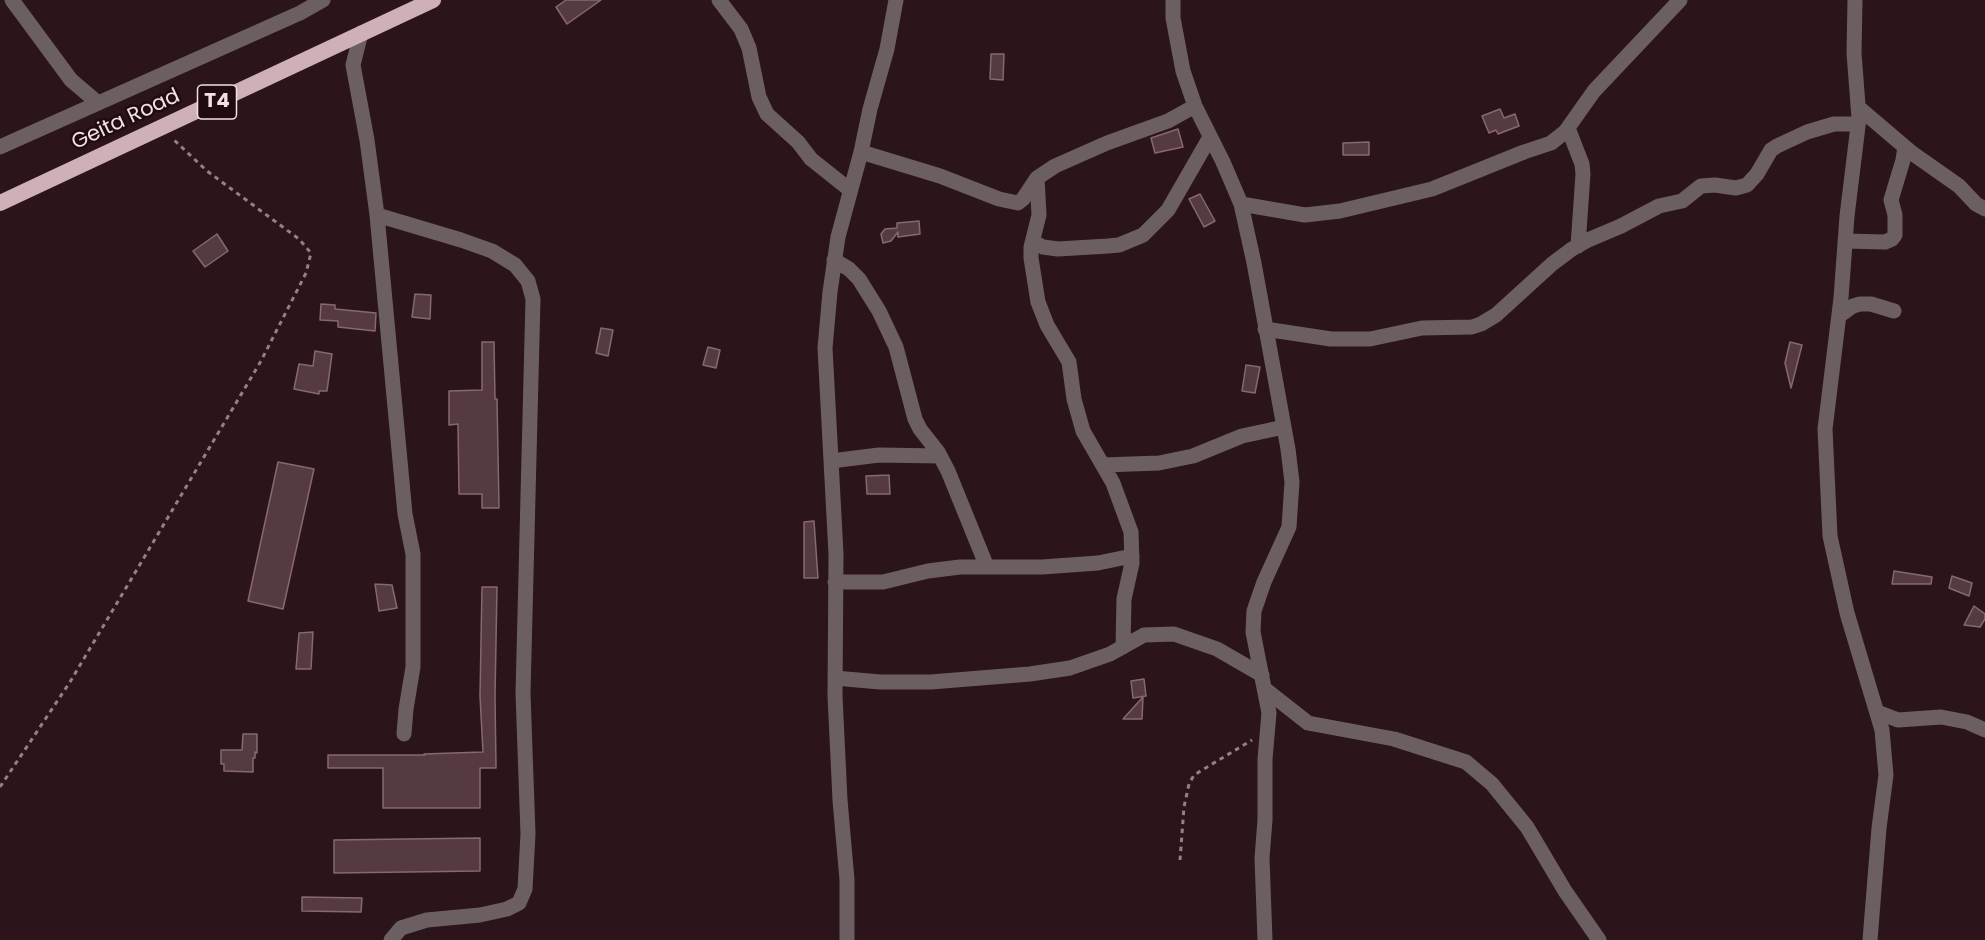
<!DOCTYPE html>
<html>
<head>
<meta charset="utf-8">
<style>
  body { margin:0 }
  canvas { display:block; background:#2b141a }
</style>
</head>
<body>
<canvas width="1985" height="940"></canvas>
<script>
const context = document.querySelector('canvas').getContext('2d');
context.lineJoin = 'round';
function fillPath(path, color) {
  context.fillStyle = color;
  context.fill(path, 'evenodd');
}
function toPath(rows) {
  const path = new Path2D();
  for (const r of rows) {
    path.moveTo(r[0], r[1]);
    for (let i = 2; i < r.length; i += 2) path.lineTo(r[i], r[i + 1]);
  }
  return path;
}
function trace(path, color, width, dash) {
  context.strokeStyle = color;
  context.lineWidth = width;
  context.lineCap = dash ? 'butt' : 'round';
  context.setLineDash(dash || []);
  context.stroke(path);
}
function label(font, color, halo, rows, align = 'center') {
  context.font = font + ' Poppins,sans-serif';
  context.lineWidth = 5;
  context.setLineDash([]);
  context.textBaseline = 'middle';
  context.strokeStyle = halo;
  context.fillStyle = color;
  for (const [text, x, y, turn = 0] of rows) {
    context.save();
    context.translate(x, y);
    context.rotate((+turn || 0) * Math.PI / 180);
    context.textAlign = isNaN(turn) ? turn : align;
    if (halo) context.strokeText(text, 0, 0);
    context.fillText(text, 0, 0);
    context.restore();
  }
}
const building = toPath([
  [566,0,601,0,567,24,556,7,566,0],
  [991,54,1004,54,1003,80,990,79,991,54],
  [1500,109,1504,118,1515,114,1519,126,1498,134,1496,130,1489,133,1482,116,1500,109],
  [1178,129,1183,147,1155,153,1151,138,1178,129],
  [1369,142,1369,155,1343,155,1343,143,1369,142],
  [1200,194,1215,221,1204,227,1189,199,1200,194],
  [919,221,920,234,898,237,898,232,891,241,883,243,881,234,885,229,897,228,897,223,919,221],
  [217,234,228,251,205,267,193,251,217,234],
  [415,294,431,295,430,319,412,317,415,294],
  [321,304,335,305,335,309,376,313,375,331,338,327,338,321,320,320,321,304],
  [601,328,613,330,608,356,596,353,601,328],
  [482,342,494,342,495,399,497,399,499,508,482,508,482,494,459,494,458,424,449,425,449,391,482,390,482,342],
  [1790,342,1802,345,1791,388,1785,363,1790,342],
  [708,347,720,350,716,368,703,365,708,347],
  [315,351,332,354,327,391,319,391,319,394,294,389,299,364,313,366,315,351],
  [1246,365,1260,367,1255,393,1242,391,1246,365],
  [278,462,314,469,283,609,248,601,278,462],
  [889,475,890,494,867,494,866,476,889,475],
  [814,521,818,578,804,578,804,522,814,521],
  [1894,571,1932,577,1931,584,1892,584,1894,571],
  [1952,576,1972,583,1969,596,1949,588,1952,576],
  [375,584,392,585,397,608,379,611,375,584],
  [482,587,497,587,495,696,496,768,480,768,480,808,383,808,383,768,328,768,328,755,425,755,424,754,483,752,480,696,482,587],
  [1974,606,1985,614,1985,619,1980,627,1964,625,1974,606],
  [313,632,311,669,296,669,299,633,313,632],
  [1144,679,1146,696,1133,698,1131,681,1144,679],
  [1143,697,1142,719,1123,719,1143,697],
  [243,734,257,734,257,753,255,752,255,758,253,758,253,772,224,771,224,764,221,764,221,750,242,750,243,734],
  [480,838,480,871,334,873,334,840,480,838],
  [302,897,362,898,361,912,302,911,302,897]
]);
fillPath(building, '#553b41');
trace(building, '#86696f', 1.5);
trace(toPath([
  [0,787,70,682,261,361,306,273,311,253,299,239,207,171,173,139],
  [1180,860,1184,807,1189,784,1194,775,1252,740]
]), '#948185', 3, [4.5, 4.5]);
trace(toPath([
  [12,0,71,80,98,103],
  [719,0,741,29,749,48,759,97,767,114,798,142,811,159,850,190],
  [1173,0,1173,18,1183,71,1195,106,1223,162,1241,204,1254,263,1288,449,1292,482,1289,527,1264,582,1254,611,1253,632,1269,713,1265,759,1265,820,1262,858,1265,940],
  [1855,0,1854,53,1859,118,1847,216,1841,298,1825,429,1830,536,1847,613,1882,730,1886,775,1879,828,1870,940],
  [361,33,353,65,367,140,377,215,405,514,413,554,413,667,406,709,404,734],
  [1858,107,1912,153,1959,186,1976,204,1985,209],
  [1568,128,1582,164,1583,174,1578,246],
  [0,147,300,13,323,0],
  [861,152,940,176,999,199,1018,203,1023,199,1037,178,1055,166,1107,143,1168,121,1195,106],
  [1037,178,1039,215,1031,247,1031,258,1038,302,1047,325,1069,362,1074,399,1083,431,1113,483,1131,532,1132,563,1124,599,1123,647],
  [1241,204,1305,215,1340,211,1432,189,1524,152,1551,143,1565,132,1594,91,1680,0],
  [377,215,461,240,492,251,515,265,528,281,533,299,523,693,528,834,525,889,519,903,507,909,480,915,427,920,401,928,391,940],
  [1845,241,1885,242,1892,239,1895,235,1895,215,1891,200,1903,160,1905,147],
  [1033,242,1043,247,1058,249,1108,246,1119,245,1143,235,1168,210,1210,137],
  [834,260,849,269,859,279,879,311,896,347,915,419,920,429,938,452,948,471,987,567],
  [1839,316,1853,306,1860,304,1871,304,1894,311],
  [1265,329,1331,339,1370,339,1422,328,1472,327,1481,324,1496,315,1552,264,1572,249,1588,240,1621,226,1659,206,1682,201,1701,186,1715,185,1736,188,1747,185,1757,174,1771,150,1777,146,1807,132,1834,124,1858,124],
  [831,461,879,455,940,456],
  [1103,465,1159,463,1193,456,1242,436,1284,427],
  [835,582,883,582,928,571,960,567,1042,567,1098,563,1132,556],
  [835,678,880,682,931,682,1030,674,1070,668,1110,654,1144,635,1174,634,1217,649,1262,675],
  [1266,690,1308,723,1394,739,1466,762,1492,784,1527,827,1565,891,1599,940],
  [1877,712,1898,720,1941,717,1967,722,1985,730],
  [847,940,847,880,840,800,835,696,836,554,825,348,830,292,838,237,861,152,870,109,887,49,896,0]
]), '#6c5f61', 15);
trace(toPath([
  [0,203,433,0]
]), '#ceb0b6', 16);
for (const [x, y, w] of [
  [217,102,39]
]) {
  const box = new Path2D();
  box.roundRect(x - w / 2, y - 17, w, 34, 4.5);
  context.fillStyle = '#200b11';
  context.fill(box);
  trace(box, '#f1e1e4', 1.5);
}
label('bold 20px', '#f1e1e4', null, [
  ["T4",217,102]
]);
label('21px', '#f1e1e4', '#200b11', [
  ["Geita Road",126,120,-25]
]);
</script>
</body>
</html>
